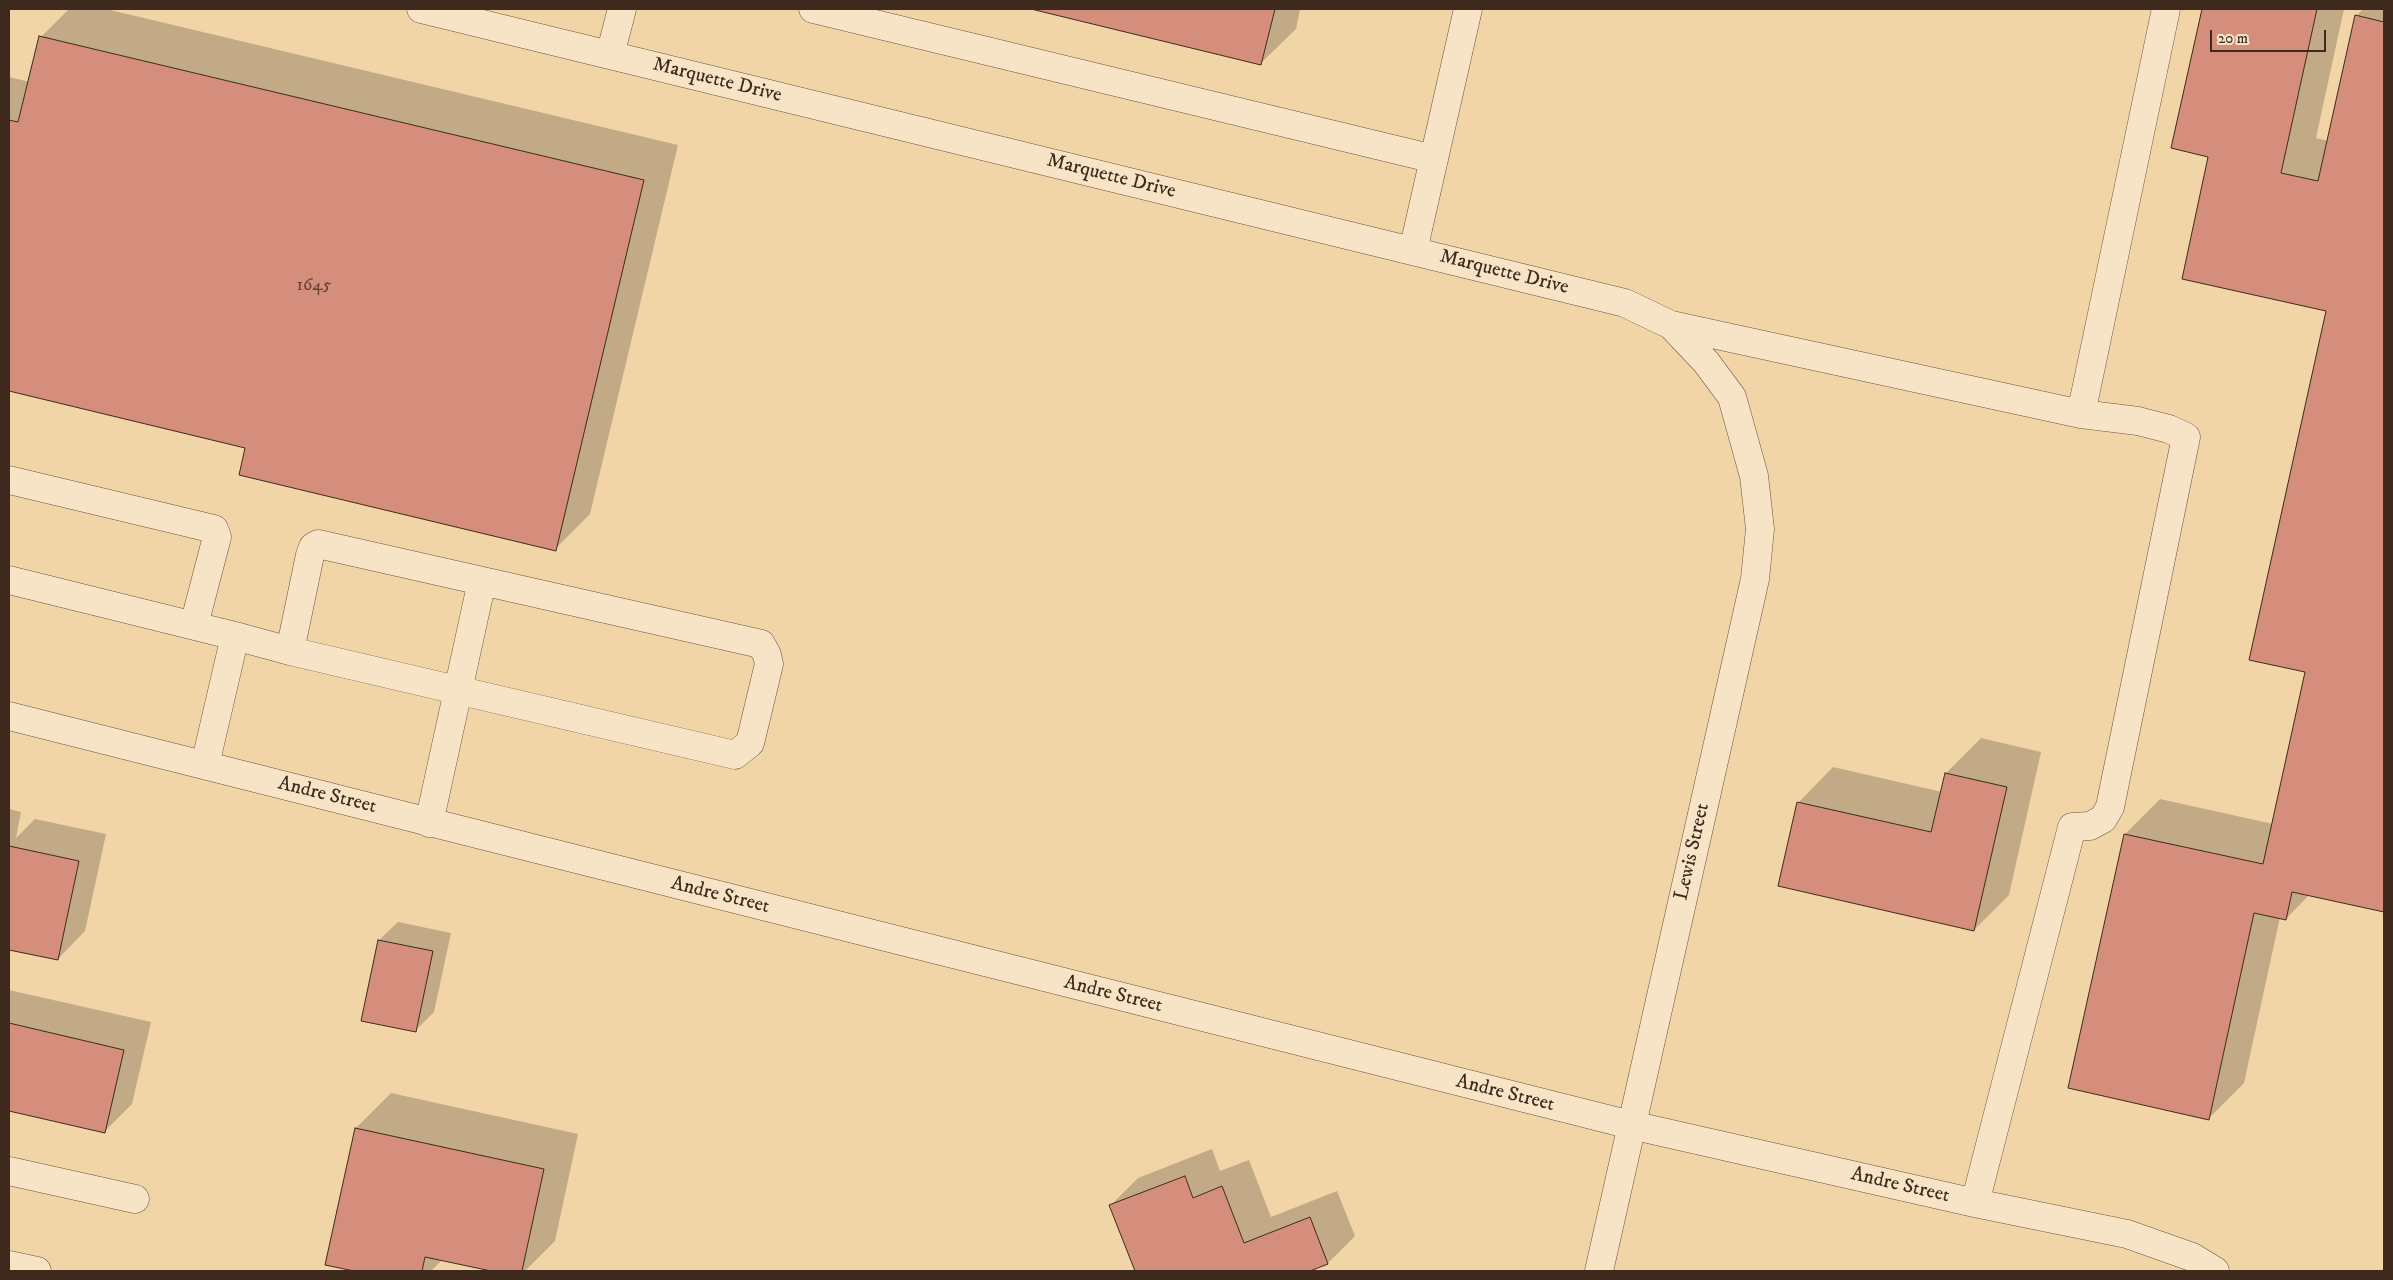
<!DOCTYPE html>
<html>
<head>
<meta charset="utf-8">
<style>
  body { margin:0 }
  #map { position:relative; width:2393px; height:1280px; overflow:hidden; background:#f2d5a7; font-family:"IM FELL DW Pica",serif }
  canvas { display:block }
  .frame { position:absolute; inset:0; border:10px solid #3d2a1c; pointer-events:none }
  .scale { position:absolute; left:2210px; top:30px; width:116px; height:22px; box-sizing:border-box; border:2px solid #3d2a1c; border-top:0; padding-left:6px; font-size:15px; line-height:18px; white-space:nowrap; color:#3d2a1c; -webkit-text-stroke:4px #f7e4c6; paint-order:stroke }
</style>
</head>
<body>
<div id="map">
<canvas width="2393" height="1280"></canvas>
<div class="frame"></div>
<div class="scale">20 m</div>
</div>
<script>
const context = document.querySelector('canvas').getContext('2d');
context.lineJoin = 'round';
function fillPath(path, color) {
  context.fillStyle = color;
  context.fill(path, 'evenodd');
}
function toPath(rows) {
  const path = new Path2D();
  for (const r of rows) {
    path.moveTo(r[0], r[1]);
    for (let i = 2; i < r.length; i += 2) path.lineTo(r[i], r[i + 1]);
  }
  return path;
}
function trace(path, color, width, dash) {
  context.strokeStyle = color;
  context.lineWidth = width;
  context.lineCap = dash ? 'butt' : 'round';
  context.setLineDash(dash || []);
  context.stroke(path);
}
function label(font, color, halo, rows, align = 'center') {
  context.font = font + ' "IM FELL DW Pica",serif';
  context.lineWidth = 4.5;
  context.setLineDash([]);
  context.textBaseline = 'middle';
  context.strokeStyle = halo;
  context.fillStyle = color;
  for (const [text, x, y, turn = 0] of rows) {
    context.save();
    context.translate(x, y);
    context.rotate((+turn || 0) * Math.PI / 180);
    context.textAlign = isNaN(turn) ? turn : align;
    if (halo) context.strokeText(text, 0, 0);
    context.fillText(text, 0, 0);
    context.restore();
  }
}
fillPath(toPath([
  [69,9,106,9,678,145,590,514,555,549,247,447,9,390,9,77,30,82,41,37],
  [1036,9,1300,9,1296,29,1260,64],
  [2203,9,2344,9,2316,138,2329,141,2356,16,2363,9,2384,9,2384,910,2310,894,2286,919,2280,917,2244,1083,2209,1118,2125,834,2160,799,2273,824,2306,671,2327,310,2210,156,2172,147],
  [1981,738,2041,752,2009,895,1974,930,1798,803,1833,767,1942,792,1946,773],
  [9,809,21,812,16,838,35,819,106,834,85,931,58,959,9,948],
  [398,922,451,933,434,1012,415,1031,379,940],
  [9,990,151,1022,132,1104,105,1131,9,1109],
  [391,1093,578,1134,555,1241,525,1271,497,1271,443,1259,431,1271,360,1271,326,1264,356,1128],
  [1212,1149,1220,1171,1249,1160,1271,1217,1337,1191,1355,1236,1328,1263,1306,1271,1136,1271,1111,1205,1138,1178]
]), '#0003');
const building = toPath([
  [1031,9,1275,9,1261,65,1031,9],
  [2202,9,2317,9,2281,173,2318,181,2355,15,2384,22,2384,912,2292,892,2286,920,2254,913,2209,1120,2068,1088,2124,834,2263,864,2305,672,2249,660,2326,311,2182,279,2208,157,2171,148,2202,9],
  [39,36,644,180,556,551,239,475,245,448,9,391,9,120,18,122,39,36],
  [1945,773,2007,787,1974,931,1778,886,1797,802,1931,832,1945,773],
  [9,846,79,861,58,960,9,950,9,846],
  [378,940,433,951,416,1032,361,1021,378,940],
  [9,1023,124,1050,105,1133,9,1111,9,1023],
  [355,1128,544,1169,522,1271,491,1271,425,1257,422,1271,354,1271,325,1265,355,1128],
  [1185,1176,1193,1198,1222,1186,1244,1243,1310,1217,1328,1264,1310,1271,1135,1271,1109,1205,1185,1176]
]);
fillPath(building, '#d48e7b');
trace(building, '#3d2a1c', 1);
const minor = toPath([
  [421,9,1625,303,1671,325,1706,362,1732,397,1754,476,1760,529,1755,579,1599,1271],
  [813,9,1434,159],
  [610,55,622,9],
  [1413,251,1468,9],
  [1671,325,2081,414,2138,421,2169,429,2186,437,2110,807,2103,819,2090,826,2072,827,1975,1203],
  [2081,414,2166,9],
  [9,480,214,529,217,537,194,625],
  [9,580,235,636],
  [9,716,1631,1125,1975,1203,2127,1234,2192,1257,2215,1271],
  [205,765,235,636,290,651,735,755,750,743,769,664,767,655,761,644,318,544,313,547,310,555,290,651],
  [429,823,482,581],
  [9,1171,135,1199],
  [9,1265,37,1271]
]);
trace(minor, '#6a553f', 29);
trace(minor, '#f7e4c6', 28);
label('18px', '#634334', null, [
  ["1645",314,286]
]);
label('20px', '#3d2a1c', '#f7e4c6', [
  ["Marquette Drive",717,81,14],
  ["Marquette Drive",1111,177,14],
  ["Marquette Drive",1504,273,14],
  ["Andre Street",327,796,14],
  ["Lewis Street",1693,852,-77],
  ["Andre Street",720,896,14],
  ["Andre Street",1113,995,14],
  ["Andre Street",1505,1094,14],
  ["Andre Street",1900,1186,13]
]);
</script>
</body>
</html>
